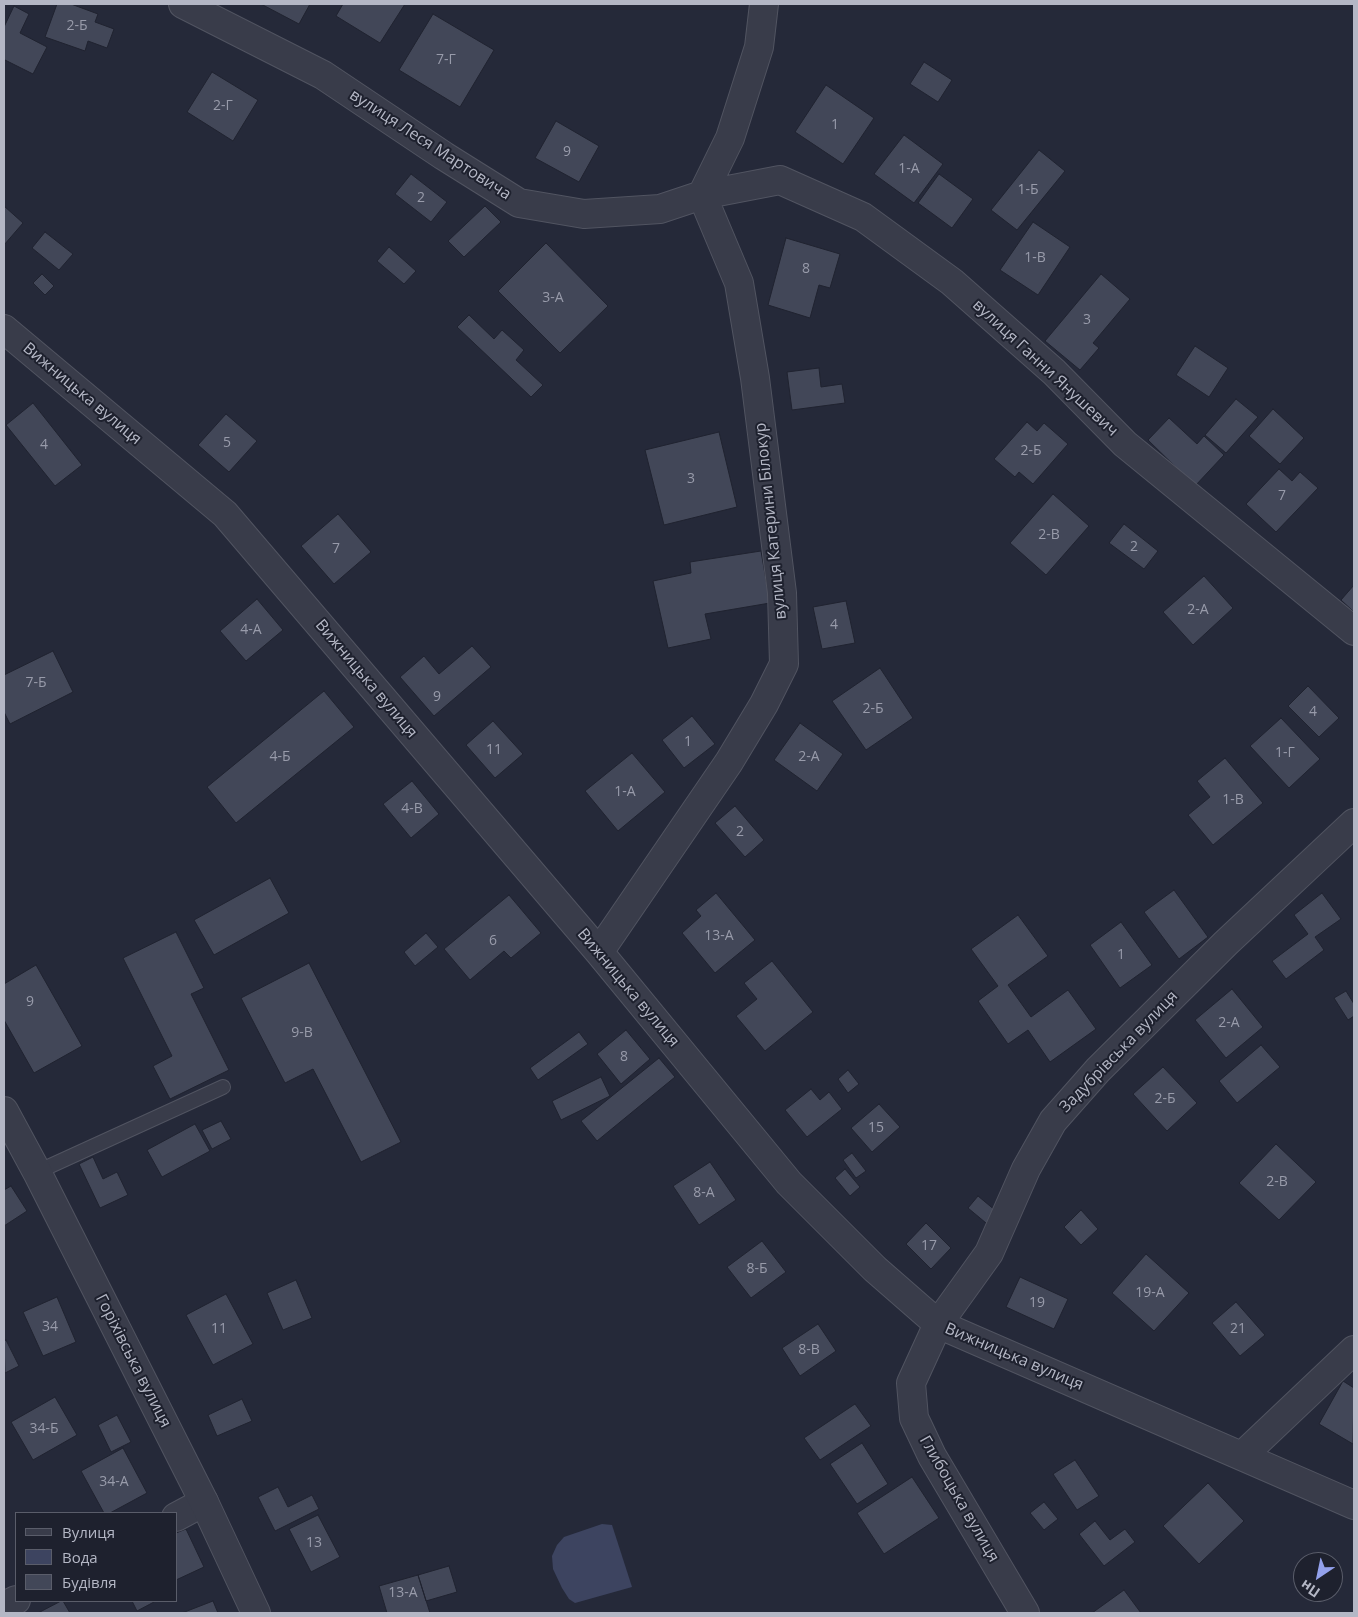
<!DOCTYPE html>
<html>
<head>
<meta charset="utf-8">
<style>
  body { margin:0 }
  #map { position:relative; width:1358px; height:1617px; overflow:hidden; background:#252939; font-family:"Open Sans",sans-serif }
  canvas { display:block }
  .frame { position:absolute; inset:0; border:5px solid #b4b7c5; pointer-events:none }
  .legend { position:absolute; left:15px; top:1512px; width:162px; height:90px; box-sizing:border-box; background:#1e212e; border:1px solid #5a5d6a; margin:0; padding:6px 9px; list-style:none; font-size:15px; color:#b4b7c5 }
  .legend li { display:flex; align-items:center; gap:10px; height:25px }
  .legend b { width:25px; border:1px solid #5a5d6a }
  .north { position:absolute; left:1293px; top:1552px; width:50px; height:50px; box-sizing:border-box; background:#1e212e; border:1px solid #5a5d6a; border-radius:50%; rotate:214deg; font-size:14px; font-weight:700; line-height:20px; text-align:center; color:#b4b7c5 }
  .north::after { content:''; display:block; margin:auto; width:18px; height:22px; background:#93a1ec; clip-path:polygon(50% 0,100% 100%,50% 72%,0 100%) }
</style>
</head>
<body>
<div id="map">
<canvas width="1358" height="1617"></canvas>
<div class="frame"></div>
<ul class="legend">
<li><b style="height:6px;background:#393c4a"></b>Вулиця</li>
<li><b style="height:14px;background:#3d4460"></b>Вода</li>
<li><b style="height:14px;background:#424758"></b>Будівля</li>
</ul>
<div class="north">Пн</div>
</div>
<script>
const context = document.querySelector('canvas').getContext('2d');
context.lineJoin = 'round';
function fillPath(path, color) {
  context.fillStyle = color;
  context.fill(path, 'evenodd');
}
function toPath(rows) {
  const path = new Path2D();
  for (const r of rows) {
    path.moveTo(r[0], r[1]);
    for (let i = 2; i < r.length; i += 2) path.lineTo(r[i], r[i + 1]);
  }
  return path;
}
function trace(path, color, width, dash) {
  context.strokeStyle = color;
  context.lineWidth = width;
  context.lineCap = dash ? 'butt' : 'round';
  context.setLineDash(dash || []);
  context.stroke(path);
}
function label(font, color, halo, rows, align = 'center') {
  context.font = font + ' "Open Sans",sans-serif';
  context.lineWidth = 4;
  context.setLineDash([]);
  context.textBaseline = 'middle';
  context.strokeStyle = halo;
  context.fillStyle = color;
  for (const [text, x, y, turn = 0] of rows) {
    context.save();
    context.translate(x, y);
    context.rotate((+turn || 0) * Math.PI / 180);
    context.textAlign = isNaN(turn) ? turn : align;
    if (halo) context.strokeText(text, 0, 0);
    context.fillText(text, 0, 0);
    context.restore();
  }
}
fillPath(toPath([
  [602,1524,612,1525,632,1587,575,1603,569,1599,562,1588,553,1569,552,1556,557,1545,564,1537]
]), '#3d4460');
const building = toPath([
  [57,4,71,4,98,14,95,22,114,29,107,48,88,41,85,51,45,37,57,4],
  [261,4,310,4,299,24,261,4],
  [343,4,405,4,380,43,336,16,343,4],
  [14,6,29,14,20,33,47,47,33,74,5,60,4,62,4,27,14,6],
  [433,14,494,50,460,107,399,70,433,14],
  [924,62,952,80,938,102,910,84,924,62],
  [212,72,258,100,233,141,187,112,212,72],
  [826,85,874,118,843,164,795,132,826,85],
  [556,121,599,146,579,182,535,158,556,121],
  [904,135,943,164,914,203,874,174,904,135],
  [1039,150,1065,171,1017,230,991,210,1039,150],
  [411,174,447,202,431,222,395,194,411,174],
  [939,174,973,199,952,228,918,203,939,174],
  [4,206,23,223,4,245,4,206],
  [485,206,501,222,464,257,448,241,485,206],
  [1033,222,1070,247,1038,295,1000,270,1033,222],
  [45,232,73,254,59,270,32,248,45,232],
  [786,238,840,254,830,288,819,285,810,318,768,305,786,238],
  [546,243,608,306,560,353,498,291,546,243],
  [389,247,416,271,404,284,377,261,389,247],
  [42,274,54,286,45,295,33,283,42,274],
  [1101,274,1130,299,1093,343,1099,348,1080,370,1045,341,1101,274],
  [469,315,494,339,502,330,524,350,516,360,543,385,531,397,457,327,469,315],
  [1195,346,1228,368,1209,397,1176,375,1195,346],
  [819,368,821,387,842,384,845,403,792,410,787,372,819,368],
  [1236,399,1258,417,1226,453,1205,435,1236,399],
  [33,403,82,465,55,486,6,425,33,403],
  [1273,409,1304,438,1280,464,1249,436,1273,409],
  [226,414,257,441,229,472,198,445,226,414],
  [1169,418,1197,444,1204,436,1224,455,1195,486,1148,440,1169,418],
  [1027,422,1037,431,1044,423,1068,444,1033,484,1019,472,1015,477,994,459,1027,422],
  [719,432,737,507,664,525,645,450,719,432],
  [1279,469,1292,481,1300,472,1318,488,1276,532,1246,504,1279,469],
  [1053,494,1089,526,1046,575,1010,543,1053,494],
  [338,514,371,552,334,584,301,546,338,514],
  [1124,524,1158,551,1144,569,1109,543,1124,524],
  [761,551,770,603,705,614,711,639,668,648,653,581,691,573,690,562,761,551],
  [1204,576,1233,608,1193,645,1163,612,1204,576],
  [1354,585,1354,612,1341,600,1354,585],
  [257,599,283,630,246,661,220,631,257,599],
  [846,601,855,643,822,649,813,607,846,601],
  [472,646,491,667,434,716,400,677,424,656,439,674,472,646],
  [53,651,73,692,10,724,4,712,4,675,53,651],
  [880,668,913,718,866,750,832,701,880,668],
  [1308,686,1339,718,1319,737,1288,706,1308,686],
  [324,691,354,727,236,823,207,787,324,691],
  [692,716,715,744,684,768,662,740,692,716],
  [1281,718,1320,759,1289,788,1250,746,1281,718],
  [493,721,523,754,495,778,466,745,493,721],
  [800,723,843,754,817,791,774,760,800,723],
  [632,753,665,792,618,831,585,791,632,753],
  [1225,758,1263,803,1213,845,1188,815,1210,797,1197,781,1225,758],
  [412,781,439,814,411,838,383,804,412,781],
  [735,806,764,840,745,857,715,823,735,806],
  [270,878,289,913,214,955,194,920,270,878],
  [1174,890,1208,937,1179,959,1144,912,1174,890],
  [716,893,755,940,715,973,682,933,701,916,696,910,716,893],
  [1322,893,1341,919,1315,937,1324,950,1286,979,1272,961,1308,934,1294,915,1322,893],
  [509,895,541,933,511,958,504,951,470,980,444,949,509,895],
  [1018,915,1048,956,1008,985,1031,1017,1068,990,1096,1029,1050,1062,1028,1030,1008,1044,978,1001,998,986,971,949,1018,915],
  [1121,922,1152,965,1120,988,1090,945,1121,922],
  [176,932,204,988,191,994,229,1070,170,1099,153,1066,172,1056,123,958,176,932],
  [426,933,438,947,415,966,404,952,426,933],
  [772,961,813,1012,765,1051,736,1016,757,999,744,983,772,961],
  [309,963,401,1142,361,1162,313,1069,285,1083,241,998,309,963],
  [36,965,82,1046,34,1073,4,1020,4,984,36,965],
  [1232,989,1263,1027,1226,1058,1195,1020,1232,989],
  [1346,991,1354,1004,1354,1016,1348,1020,1334,998,1346,991],
  [626,1030,650,1059,621,1084,597,1054,626,1030],
  [579,1032,588,1044,538,1080,530,1068,579,1032],
  [1261,1045,1280,1067,1237,1103,1219,1081,1261,1045],
  [659,1058,675,1077,597,1141,581,1121,659,1058],
  [1163,1067,1197,1103,1167,1131,1133,1094,1163,1067],
  [848,1070,859,1084,848,1093,838,1079,848,1070],
  [601,1077,610,1096,561,1120,552,1101,601,1077],
  [811,1089,820,1100,829,1092,842,1109,807,1137,785,1110,811,1089],
  [879,1104,900,1127,872,1152,851,1128,879,1104],
  [221,1121,231,1139,212,1149,202,1130,221,1121],
  [195,1124,210,1151,162,1177,147,1150,195,1124],
  [1276,1144,1316,1182,1279,1220,1239,1183,1276,1144],
  [852,1153,866,1171,856,1178,843,1160,852,1153],
  [93,1157,103,1179,117,1172,128,1195,100,1208,79,1164,93,1157],
  [710,1162,736,1200,699,1225,673,1186,710,1162],
  [845,1169,860,1187,850,1196,835,1178,845,1169],
  [11,1186,27,1211,4,1226,4,1190,11,1186],
  [978,1196,1002,1216,992,1228,968,1208,978,1196],
  [1081,1210,1098,1229,1081,1245,1064,1227,1081,1210],
  [926,1223,951,1248,931,1269,906,1244,926,1223],
  [762,1241,786,1272,751,1298,727,1267,762,1241],
  [1146,1254,1189,1293,1154,1331,1112,1293,1146,1254],
  [1020,1277,1068,1299,1054,1329,1006,1307,1020,1277],
  [296,1280,312,1318,283,1330,267,1293,296,1280],
  [226,1294,253,1344,213,1365,186,1315,226,1294],
  [57,1297,76,1342,43,1356,23,1312,57,1297],
  [1236,1302,1265,1335,1240,1356,1212,1323,1236,1302],
  [818,1324,836,1351,800,1376,782,1348,818,1324],
  [6,1340,19,1366,5,1373,4,1341,6,1340],
  [1343,1381,1354,1388,1353,1444,1319,1424,1343,1381],
  [55,1397,77,1435,33,1460,11,1422,55,1397],
  [242,1399,252,1421,217,1436,208,1415,242,1399],
  [855,1404,871,1426,820,1460,804,1438,855,1404],
  [117,1415,131,1442,111,1452,98,1425,117,1415],
  [862,1443,888,1484,857,1504,830,1464,862,1443],
  [123,1448,147,1493,110,1513,104,1513,81,1471,123,1448],
  [1075,1460,1099,1496,1077,1510,1053,1474,1075,1460],
  [912,1477,939,1518,884,1554,857,1513,912,1477],
  [1208,1483,1244,1521,1199,1564,1163,1526,1208,1483],
  [278,1487,288,1507,312,1495,319,1509,275,1531,258,1497,278,1487],
  [1044,1502,1058,1519,1044,1530,1030,1513,1044,1502],
  [318,1515,340,1557,311,1572,289,1529,318,1515],
  [1095,1521,1110,1540,1125,1529,1135,1542,1104,1566,1079,1534,1095,1521],
  [186,1529,204,1567,176,1580,176,1533,186,1529],
  [449,1566,457,1592,426,1601,418,1575,449,1566],
  [418,1575,430,1613,387,1613,379,1586,418,1575],
  [1124,1590,1141,1613,1092,1613,1124,1590],
  [61,1601,63,1601,70,1613,38,1613,61,1601],
  [132,1601,153,1601,154,1602,137,1611,132,1601],
  [213,1601,218,1613,182,1613,213,1601]
]);
fillPath(building, '#424758');
trace(building, '#202330', 1);
const service = toPath([
  [37,1172,223,1087]
]);
const minor = toPath([
  [183,4,323,75,444,156,519,203,584,214,660,209,702,195,780,180,863,217,952,282,1054,372,1125,444,1354,631],
  [702,195,730,138,759,47,764,4],
  [4,329,225,514,599,952,789,1183,875,1269,938,1324,1354,1505],
  [599,952,729,762,764,704,784,664,782,593,755,378,739,283,702,195],
  [1242,1456,1354,1350],
  [176,1517,204,1502],
  [4,1606,16,1600],
  [1025,1613,932,1456,914,1418,911,1383,938,1324,989,1253,1026,1169,1053,1121,1098,1070,1226,943,1354,823]
]);
const tertiary = toPath([
  [4,1111,37,1172,204,1502,256,1613]
]);
trace(service, '#515461', 16);
trace(minor, '#515461', 30);
trace(tertiary, '#515461', 30);
trace(service, '#393c4a', 14);
trace(minor, '#393c4a', 28);
trace(tertiary, '#393c4a', 28);
label('14px', '#989baa', null, [
  ["2-Б",77,26],
  ["7-Г",446,60],
  ["2-Г",223,106],
  ["1",835,125],
  ["9",567,152],
  ["1-А",909,169],
  ["1-Б",1028,190],
  ["2",421,198],
  ["1-В",1035,258],
  ["8",806,269],
  ["3-А",553,298],
  ["3",1087,320],
  ["5",227,443],
  ["4",44,445],
  ["2-Б",1031,451],
  ["3",691,479],
  ["7",1282,496],
  ["2-В",1049,535],
  ["2",1134,547],
  ["7",336,549],
  ["2-А",1198,610],
  ["4",834,625],
  ["4-А",251,630],
  ["7-Б",36,683],
  ["9",437,697],
  ["2-Б",873,709],
  ["4",1313,712],
  ["1",688,742],
  ["11",494,750],
  ["1-Г",1285,753],
  ["4-Б",280,757],
  ["2-А",809,757],
  ["1-А",625,792],
  ["1-В",1233,800],
  ["4-В",412,809],
  ["2",740,832],
  ["13-А",719,936],
  ["6",493,941],
  ["1",1121,955],
  ["9",30,1002],
  ["2-А",1229,1023],
  ["9-В",302,1033],
  ["8",624,1057],
  ["2-Б",1165,1099],
  ["15",876,1128],
  ["2-В",1277,1182],
  ["8-А",704,1193],
  ["17",929,1246],
  ["8-Б",757,1269],
  ["19-А",1150,1293],
  ["19",1037,1303],
  ["34",50,1327],
  ["11",219,1329],
  ["21",1238,1329],
  ["8-В",809,1350],
  ["34-Б",44,1429],
  ["34-А",114,1482],
  ["13",314,1543],
  ["13-А",403,1593]
]);
label('16px', '#b4b7c5', '#1e212e', [
  ["вулиця Леся Мартовича",430,145,33],
  ["вулиця Ганни Янушевич",1045,368,43],
  ["Вижницька вулиця",82,394,40],
  ["вулиця Катерини Білокур",771,521,-96],
  ["Вижницька вулиця",366,679,50],
  ["Вижницька вулиця",628,988,50],
  ["Задубрівська вулиця",1119,1052,-46],
  ["Вижницька вулиця",1014,1357,23],
  ["Горіхівська вулиця",133,1361,63],
  ["Глибоцька вулиця",959,1499,60]
]);
</script>
</body>
</html>
